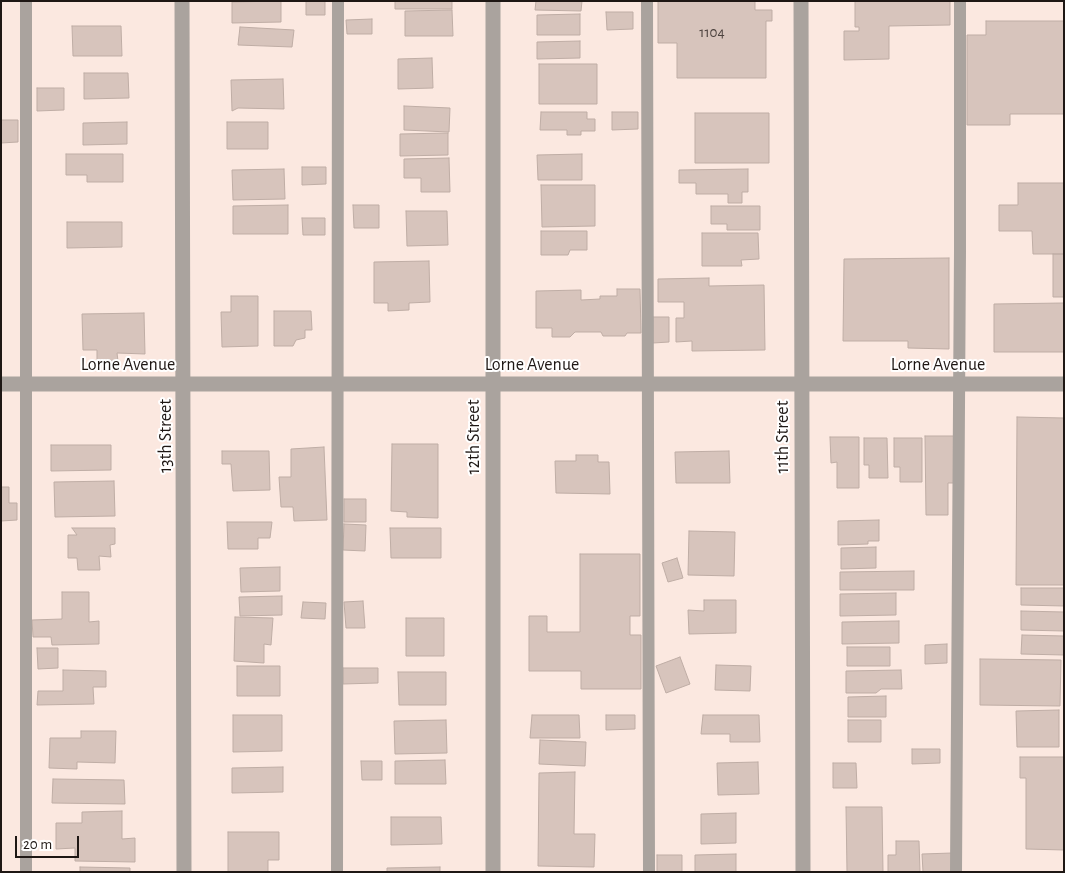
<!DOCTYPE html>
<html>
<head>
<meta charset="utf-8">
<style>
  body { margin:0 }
  #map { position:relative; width:1065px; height:873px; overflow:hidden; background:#fbe8e0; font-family:"Alegreya Sans",sans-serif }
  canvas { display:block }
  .frame { position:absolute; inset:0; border:2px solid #1e1714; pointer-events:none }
  .scale { position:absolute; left:15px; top:836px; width:64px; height:22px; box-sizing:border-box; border:2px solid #1e1714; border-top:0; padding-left:6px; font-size:15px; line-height:18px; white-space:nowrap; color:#1e1714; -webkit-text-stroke:4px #fff; paint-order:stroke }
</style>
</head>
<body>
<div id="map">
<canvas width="1065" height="873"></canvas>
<div class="frame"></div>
<div class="scale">20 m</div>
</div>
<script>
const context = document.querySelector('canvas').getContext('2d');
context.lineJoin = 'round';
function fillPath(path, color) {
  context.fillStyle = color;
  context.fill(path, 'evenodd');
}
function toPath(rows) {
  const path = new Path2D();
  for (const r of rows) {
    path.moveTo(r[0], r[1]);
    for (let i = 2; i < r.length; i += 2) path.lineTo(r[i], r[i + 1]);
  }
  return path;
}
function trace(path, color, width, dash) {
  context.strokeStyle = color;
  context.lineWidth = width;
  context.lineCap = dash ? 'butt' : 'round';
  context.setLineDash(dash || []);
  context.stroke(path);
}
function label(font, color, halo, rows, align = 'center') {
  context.font = font + ' "Alegreya Sans",sans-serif';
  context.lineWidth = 4;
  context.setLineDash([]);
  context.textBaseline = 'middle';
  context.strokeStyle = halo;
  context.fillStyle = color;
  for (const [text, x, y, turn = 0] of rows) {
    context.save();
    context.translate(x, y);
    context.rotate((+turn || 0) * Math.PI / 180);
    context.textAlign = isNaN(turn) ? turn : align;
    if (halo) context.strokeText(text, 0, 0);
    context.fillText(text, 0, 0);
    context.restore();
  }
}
const building = toPath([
  [281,1,281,22,232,23,232,2,281,1],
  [306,1,325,1,325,15,306,15,306,1],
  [395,1,452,1,452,9,395,9,395,1],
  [536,1,582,1,581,11,535,10,536,1],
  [658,1,755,1,755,10,772,10,772,21,766,21,766,78,677,78,677,43,658,43,658,1],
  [855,1,950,1,950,25,889,26,889,59,844,60,844,31,859,31,859,27,855,27,855,1],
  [452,10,453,36,405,36,405,11,452,10],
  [606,12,633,12,633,29,607,30,606,12],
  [580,14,580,35,537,35,537,15,580,14],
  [372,19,372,34,347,34,346,20,372,19],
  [986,21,1064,21,1064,114,1010,114,1010,125,967,125,967,35,986,35,986,21],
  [72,26,121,26,122,56,73,56,72,26],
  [240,27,294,30,292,47,238,45,240,27],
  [580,41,580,58,537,59,537,42,580,41],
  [432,58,433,88,398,89,398,59,432,58],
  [539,64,597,64,597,104,539,104,539,64],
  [84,73,128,73,129,98,84,99,84,73],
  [283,79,284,109,238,108,232,111,231,80,283,79],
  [37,88,64,88,64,110,37,111,37,88],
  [404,106,450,108,449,132,404,130,404,106],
  [541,112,587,112,587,119,595,119,595,131,581,131,581,135,567,135,567,130,540,130,541,112],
  [612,112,638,112,638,129,612,130,612,112],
  [695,113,769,113,769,163,695,163,695,113],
  [1,120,18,120,18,142,1,143,1,120],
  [127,122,127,144,83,145,83,123,127,122],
  [227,122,268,122,268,149,227,149,227,122],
  [448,133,448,155,400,156,400,134,448,133],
  [66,154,123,154,123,182,87,182,87,175,66,175,66,154],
  [582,154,582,180,538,180,537,155,582,154],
  [449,158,450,192,421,192,421,178,404,178,404,159,449,158],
  [302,167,326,167,326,184,302,185,302,167],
  [284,169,285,199,233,200,232,170,284,169],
  [748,169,748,192,742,192,742,203,728,203,728,194,696,194,696,183,679,183,679,170,748,169],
  [1018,183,1064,183,1064,254,1033,254,1032,231,999,231,999,205,1018,205,1018,183],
  [541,185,595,185,595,226,542,227,541,185],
  [288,205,288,234,233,234,233,206,288,205],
  [353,205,379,205,379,228,354,228,353,205],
  [711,206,760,206,760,230,727,230,727,224,711,224,711,206],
  [406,211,447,211,448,245,407,246,406,211],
  [302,218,325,218,325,235,303,235,302,218],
  [67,222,122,222,122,247,67,248,67,222],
  [541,231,587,231,587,250,570,250,568,255,541,255,541,231],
  [702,233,758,233,759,259,741,260,742,266,702,266,702,233],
  [1053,254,1064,254,1064,297,1053,297,1053,254],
  [949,258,949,349,908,348,908,341,843,341,844,259,949,258],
  [429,261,430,302,409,303,409,310,388,311,388,303,374,303,374,262,429,261],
  [709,278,709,286,764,285,765,350,692,351,692,341,676,342,676,318,684,318,684,302,658,302,658,279,709,278],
  [617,289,640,289,641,333,627,333,625,336,603,336,601,332,575,332,570,337,552,337,552,328,536,328,536,291,581,290,581,300,600,299,600,296,617,296,617,289],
  [231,296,258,296,258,346,222,347,221,312,231,312,231,296],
  [1064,303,1064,352,994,352,994,304,1064,303],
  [274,311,311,311,312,330,305,330,305,338,296,340,293,346,274,346,274,311],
  [144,313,145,354,117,353,118,361,97,361,97,350,83,350,82,314,144,313],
  [653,317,669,317,669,342,653,343,653,317],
  [1017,417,1064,418,1064,585,1016,585,1017,417],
  [925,436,955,436,956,483,948,483,948,515,926,515,925,436],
  [830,437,859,437,859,488,837,488,837,462,831,463,830,437],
  [864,438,887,438,888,478,869,478,869,465,864,465,864,438],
  [894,438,922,438,922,482,900,482,900,467,894,467,894,438],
  [392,444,438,444,438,518,407,517,407,512,391,511,392,444],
  [51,445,111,445,111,470,51,471,51,445],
  [324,447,327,520,294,521,293,507,281,507,279,477,291,477,291,449,324,447],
  [222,451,269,451,270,490,233,491,231,464,222,464,222,451],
  [729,451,730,483,676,483,675,452,729,451],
  [576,455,598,455,598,462,609,462,610,494,556,493,555,461,576,461,576,455],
  [114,481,115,516,55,517,54,482,114,481],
  [1,487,9,487,9,503,17,503,17,520,1,521,1,487],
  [344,499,366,499,366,522,344,522,344,499],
  [879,520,879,541,868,541,868,544,838,545,838,521,879,520],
  [227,522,272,522,270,538,258,538,258,549,228,549,227,522],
  [344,524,366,525,365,551,343,550,344,524],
  [72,528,115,528,115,544,110,545,111,557,99,556,100,570,78,570,77,558,68,558,68,535,77,535,72,528],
  [390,528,441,528,441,558,391,558,390,528],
  [689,531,735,532,734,576,688,575,689,531],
  [876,547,876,568,841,569,841,548,876,547],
  [580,554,640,554,640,616,630,616,630,635,641,635,641,689,581,689,581,671,529,671,529,616,547,616,547,632,580,632,580,554],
  [677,558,683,578,668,582,662,563,677,558],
  [280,567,280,591,241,592,240,568,280,567],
  [914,571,914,590,840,590,840,572,914,571],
  [1021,588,1064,588,1064,606,1021,605,1021,588],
  [62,592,89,592,89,622,99,621,99,644,52,645,51,637,33,637,32,620,62,619,62,592],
  [896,593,896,615,840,616,840,594,896,593],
  [282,596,282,615,240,616,239,597,282,596],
  [704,600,736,600,736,633,689,634,688,610,704,611,704,600],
  [363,601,365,628,346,628,344,602,363,601],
  [303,602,326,603,325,619,301,618,303,602],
  [1021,611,1064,612,1064,631,1021,630,1021,611],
  [235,617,273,618,271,645,264,644,264,663,234,661,235,617],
  [406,618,444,618,444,656,406,656,406,618],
  [899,621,899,643,842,644,842,622,899,621],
  [1022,635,1064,636,1064,655,1021,654,1022,635],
  [947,644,947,663,925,664,925,645,947,644],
  [847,647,890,647,890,666,847,666,847,647],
  [37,648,58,648,58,668,38,669,37,648],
  [680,657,690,684,666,693,656,666,680,657],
  [980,659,1061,660,1060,706,980,705,980,659],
  [716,665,751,666,750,691,715,690,716,665],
  [237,666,280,666,280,696,237,696,237,666],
  [343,668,378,668,378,683,343,684,343,668],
  [63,670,106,671,106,687,93,687,94,704,37,705,38,691,63,691,63,670],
  [901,670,902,689,881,689,876,693,846,693,846,671,901,670],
  [398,672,446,672,446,705,399,705,398,672],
  [886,696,886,717,848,717,848,697,886,696],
  [1059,710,1059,747,1017,747,1016,711,1059,710],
  [233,715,282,715,282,751,233,752,233,715],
  [532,715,579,715,580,738,530,738,532,715],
  [606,715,635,715,635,729,606,730,606,715],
  [703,715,759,715,760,742,730,742,730,734,701,734,703,715],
  [446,720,447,753,395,754,394,721,446,720],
  [848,720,881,720,881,742,848,742,848,720],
  [81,731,116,731,115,763,77,762,77,769,49,768,50,738,81,738,81,731],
  [540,740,586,742,585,766,539,764,540,740],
  [912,749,940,749,940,763,912,764,912,749],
  [1020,757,1064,757,1064,850,1026,849,1026,778,1020,778,1020,757],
  [445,760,446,784,395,784,395,761,445,760],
  [361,761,382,761,382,780,362,780,361,761],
  [758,762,759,794,718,795,717,763,758,762],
  [833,763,856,763,857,788,833,788,833,763],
  [283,767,283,792,232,793,232,768,283,767],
  [575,772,574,834,595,834,594,867,538,866,539,773,575,772],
  [53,779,124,780,125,804,52,803,53,779],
  [846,807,882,807,883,872,847,872,846,807],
  [122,811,122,839,135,838,135,862,75,861,75,848,56,849,56,823,82,823,82,812,122,811],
  [736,813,736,843,701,844,701,814,736,813],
  [391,817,441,817,442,844,391,845,391,817],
  [228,832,279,832,279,860,268,860,268,872,228,872,228,832],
  [896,841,919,841,920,872,888,872,888,855,896,855,896,841],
  [952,853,953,872,923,872,922,854,952,853],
  [736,854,736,872,695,872,695,855,736,854],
  [657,855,682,855,682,872,657,872,657,855],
  [80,867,130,868,130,872,80,872,80,867],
  [440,867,440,872,387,872,387,868,440,867]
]);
fillPath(building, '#d7c4bc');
trace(building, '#bfada5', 1);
trace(toPath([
  [647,1,649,872],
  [26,872,26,1],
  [337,872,338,1],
  [956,872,960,251,960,1]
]), '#aaa39e', 12);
trace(toPath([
  [182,1,184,872],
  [493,1,493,872],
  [801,1,803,872],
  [1,384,1064,384]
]), '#aaa39e', 15);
label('15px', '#4c423e', null, [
  ["1104",712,32]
]);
label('18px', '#1e1714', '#fff', [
  ["Lorne Avenue",128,365],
  ["Lorne Avenue",532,365],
  ["Lorne Avenue",938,365],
  ["13th Street",166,436,-90],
  ["12th Street",474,437,-90],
  ["11th Street",783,437,-90]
]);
</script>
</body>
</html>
